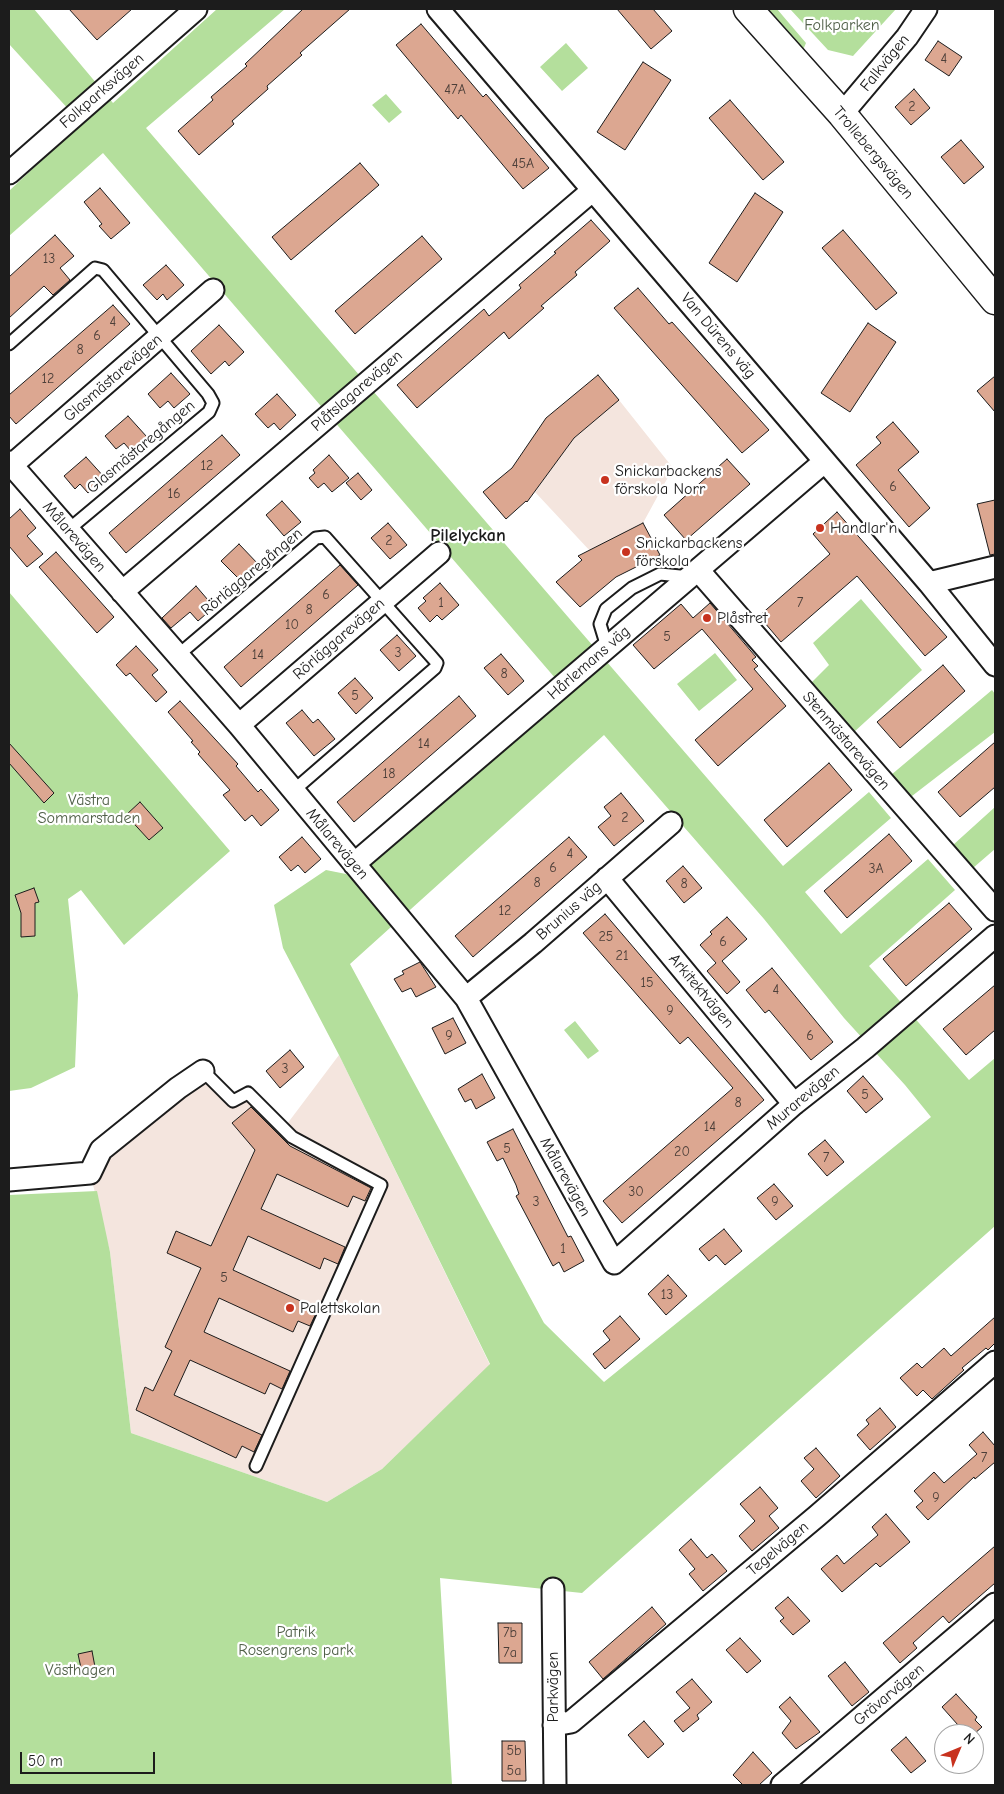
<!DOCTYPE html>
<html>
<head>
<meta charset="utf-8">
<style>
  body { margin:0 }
  #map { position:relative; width:1004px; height:1794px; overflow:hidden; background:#fff; font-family:"Comic Neue",sans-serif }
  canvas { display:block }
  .frame { position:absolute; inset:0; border:10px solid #1c1c1c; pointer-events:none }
  .north { position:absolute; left:934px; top:1724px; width:50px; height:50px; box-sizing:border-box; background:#fff; border:1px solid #a4a4a4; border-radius:50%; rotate:45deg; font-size:14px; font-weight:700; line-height:20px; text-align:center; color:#1c1c1c }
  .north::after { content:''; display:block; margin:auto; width:18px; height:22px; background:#c8321e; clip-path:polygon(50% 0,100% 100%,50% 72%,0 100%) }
  .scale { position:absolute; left:20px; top:1752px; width:135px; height:22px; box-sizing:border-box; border:2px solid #1c1c1c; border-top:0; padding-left:6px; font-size:15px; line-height:18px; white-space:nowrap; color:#1c1c1c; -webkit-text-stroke:4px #fff; paint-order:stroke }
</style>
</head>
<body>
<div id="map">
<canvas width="1004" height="1794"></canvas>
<div class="frame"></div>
<div class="north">N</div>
<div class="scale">50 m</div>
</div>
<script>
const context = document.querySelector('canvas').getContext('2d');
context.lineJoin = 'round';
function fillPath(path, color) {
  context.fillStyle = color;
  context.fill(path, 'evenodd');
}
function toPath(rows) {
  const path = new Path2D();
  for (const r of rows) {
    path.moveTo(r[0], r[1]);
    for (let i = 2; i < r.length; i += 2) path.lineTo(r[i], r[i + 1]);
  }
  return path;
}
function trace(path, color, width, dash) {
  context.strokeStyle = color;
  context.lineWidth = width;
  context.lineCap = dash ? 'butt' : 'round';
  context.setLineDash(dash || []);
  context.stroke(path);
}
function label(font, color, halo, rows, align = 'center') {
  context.font = font + ' "Comic Neue",sans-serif';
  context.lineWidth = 4.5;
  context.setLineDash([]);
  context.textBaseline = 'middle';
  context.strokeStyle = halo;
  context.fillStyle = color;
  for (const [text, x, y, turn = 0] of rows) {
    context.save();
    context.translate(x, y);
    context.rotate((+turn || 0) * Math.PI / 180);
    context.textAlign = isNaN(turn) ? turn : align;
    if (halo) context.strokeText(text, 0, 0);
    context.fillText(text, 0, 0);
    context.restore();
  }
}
fillPath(toPath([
  [619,400,673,468,643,523,591,552,535,492,574,438],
  [339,1055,490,1365,382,1469,327,1502,131,1433,110,1252,90,1173,198,1076,231,1105,249,1099,281,1132]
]), '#f4e5de');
fillPath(toPath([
  [9,9,34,9,113,103,217,9,285,9,146,128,783,866,869,792,891,818,805,892,841,934,928,859,955,890,869,966,969,1080,995,1058,995,1226,582,1593,440,1578,452,1785,9,1785,9,1195,97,1191,110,1252,131,1433,327,1502,382,1469,490,1364,339,1055,283,948,274,905,326,870,356,876,568,693,103,153,9,236,9,191,81,123,9,44],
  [604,735,764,919,844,1018,905,1085,931,1117,604,1382,544,1323,350,964],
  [767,9,777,9,806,43,803,50],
  [790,9,896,9,853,56,828,50],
  [566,43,588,68,562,91,540,67],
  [386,94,402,112,389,123,372,105],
  [9,592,230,851,124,945,81,890,68,899,78,995,75,1067,31,1088,9,1091],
  [861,599,922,670,854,732,811,683,829,665,813,643],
  [715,653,737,680,699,711,677,684],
  [992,690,995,694,995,732,912,796,891,775],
  [995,807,995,849,973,868,953,845],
  [575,1021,599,1051,588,1059,564,1030]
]), '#b4df9c');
const building = toPath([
  [69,9,132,9,97,40,69,9],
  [303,9,350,9,300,53,302,55,267,86,268,89,232,121,234,124,199,155,178,131,213,100,211,97,247,66,245,64,303,9],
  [617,9,653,9,672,31,651,49,617,9],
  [421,24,483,97,486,94,549,168,523,189,461,115,458,119,396,45,421,24],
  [938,41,962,57,949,76,925,60,938,41],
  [643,62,671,80,625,150,597,132,643,62],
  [914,89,930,108,911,125,895,107,914,89],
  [730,100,784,162,763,180,709,118,730,100],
  [961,140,984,167,964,184,941,157,961,140],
  [360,163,379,185,291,260,272,237,360,163],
  [100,188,130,223,111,239,99,226,102,224,84,202,100,188],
  [755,193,783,212,737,282,709,263,755,193],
  [591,220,610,241,575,272,577,275,541,306,544,308,509,339,504,332,417,408,397,385,484,309,489,316,521,288,519,285,556,253,554,252,591,220],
  [843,230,897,293,876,310,822,248,843,230],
  [55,235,74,256,60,268,70,280,53,295,44,286,9,318,9,277,55,235],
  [422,236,442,259,355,334,335,311,422,236],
  [166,265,184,285,167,300,163,294,157,300,143,285,166,265],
  [638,288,669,324,672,322,769,430,742,453,614,308,638,288],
  [113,305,130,324,16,424,9,416,9,395,113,305],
  [868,323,896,342,850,412,821,393,868,323],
  [219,325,244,352,229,366,225,361,211,374,191,351,219,325],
  [171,373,190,394,174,408,168,401,160,408,148,394,171,373],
  [598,375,619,400,574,438,527,502,526,501,506,519,483,492,512,468,546,418,598,375],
  [995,376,995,412,977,391,995,376],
  [277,394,296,415,280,430,274,423,268,428,255,414,277,394],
  [128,416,147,437,131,451,124,443,116,449,105,436,128,416],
  [893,422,919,452,898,470,930,508,909,527,856,465,881,443,876,437,893,422],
  [222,435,240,455,126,553,109,533,222,435],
  [329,455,349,478,332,492,324,483,318,488,309,478,315,473,313,470,329,455],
  [86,457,105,478,88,493,80,484,75,489,64,476,86,457],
  [727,459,750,484,686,540,664,515,727,459],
  [358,473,372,490,361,500,346,483,358,473],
  [995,500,995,554,990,555,977,504,995,500],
  [282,501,301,522,284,536,266,515,282,501],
  [20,509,36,528,27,536,43,554,27,567,9,546,9,519,20,509],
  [837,512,947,637,925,656,857,576,781,642,759,616,830,554,813,534,837,512],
  [388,523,407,545,390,559,371,538,388,523],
  [643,523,660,555,616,577,580,607,556,582,582,560,578,556,643,523],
  [239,544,259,565,241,581,221,561,239,544],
  [56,552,114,617,97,633,39,567,56,552],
  [340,565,358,585,241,687,224,667,340,565],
  [440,583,459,605,442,620,437,615,430,622,418,608,426,601,423,598,440,583],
  [196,586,214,607,198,621,190,612,171,628,162,618,196,586],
  [710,603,756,657,752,660,758,666,754,669,786,706,718,766,695,740,753,689,702,629,654,669,633,645,681,604,693,618,710,603],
  [397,635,416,656,399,671,380,650,397,635],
  [136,646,158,670,152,675,167,692,156,702,130,673,126,676,116,665,136,646],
  [501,654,524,681,508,695,484,668,501,654],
  [943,665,965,691,900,748,877,722,943,665],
  [355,678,373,698,356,714,338,693,355,678],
  [459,696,476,716,354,822,337,802,459,696],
  [180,701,238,764,236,766,258,792,261,789,279,810,261,826,252,815,245,821,223,795,230,790,198,754,200,752,191,742,193,741,168,712,180,701],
  [302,710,313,723,318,719,335,739,314,756,286,723,302,710],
  [995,742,995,787,960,817,938,792,995,742],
  [9,743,54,793,44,803,9,763,9,743],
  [829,763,852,790,787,847,764,820,829,763],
  [621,793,644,821,614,846,598,827,611,816,604,807,621,793],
  [140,802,163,828,149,840,126,815,140,802],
  [889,834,912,861,847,918,824,891,889,834],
  [302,837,321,859,305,873,298,865,291,871,279,857,302,837],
  [569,837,587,857,473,957,455,936,569,837],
  [683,866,702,888,684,903,666,881,683,866],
  [34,888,39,902,35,903,35,936,21,937,21,913,15,895,34,888],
  [949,903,972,929,906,986,883,959,949,903],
  [605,914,764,1100,622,1223,603,1201,733,1088,688,1037,680,1044,583,933,605,914],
  [727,917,747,939,722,961,740,982,727,994,707,971,716,963,700,945,712,934,710,932,727,917],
  [420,962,436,987,416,997,411,988,402,992,394,979,404,974,402,971,420,962],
  [772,968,833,1042,811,1060,769,1010,765,1013,746,990,772,968],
  [995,985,995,1030,966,1055,943,1029,995,985],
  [453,1018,466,1043,445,1054,432,1028,453,1018],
  [290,1050,304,1067,280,1088,266,1071,290,1050],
  [482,1074,495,1098,476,1109,471,1099,465,1102,458,1089,482,1074],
  [863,1076,883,1099,866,1113,847,1091,863,1076],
  [251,1107,290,1146,371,1188,365,1201,353,1196,348,1207,277,1174,261,1209,345,1247,338,1264,324,1258,320,1269,248,1236,233,1270,318,1309,310,1326,298,1321,293,1332,219,1298,204,1332,290,1371,282,1389,270,1383,265,1394,190,1360,174,1395,262,1435,254,1452,242,1446,236,1458,136,1410,145,1387,153,1391,172,1351,165,1347,201,1268,167,1253,176,1231,211,1246,255,1150,232,1123,251,1107],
  [513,1129,568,1237,571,1236,584,1261,564,1272,559,1262,553,1266,516,1196,519,1194,516,1185,503,1158,497,1161,487,1142,513,1129],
  [825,1140,844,1162,827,1176,808,1154,825,1140],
  [774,1184,793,1206,776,1220,757,1198,774,1184],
  [724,1229,742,1251,725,1265,716,1255,709,1261,699,1249,724,1229],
  [668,1275,687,1296,666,1315,648,1294,668,1275],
  [620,1316,640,1339,605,1369,593,1354,610,1340,603,1331,620,1316],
  [995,1317,995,1343,988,1350,986,1348,962,1368,964,1370,932,1399,923,1390,917,1396,900,1378,917,1363,922,1368,944,1348,951,1356,995,1317],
  [880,1408,896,1427,870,1450,857,1435,869,1424,866,1420,880,1408],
  [983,1432,995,1446,995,1462,975,1479,974,1477,928,1520,916,1507,923,1501,914,1491,934,1472,944,1483,977,1454,969,1445,983,1432],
  [816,1448,840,1476,816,1498,801,1481,814,1469,804,1458,816,1448],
  [760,1487,778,1508,769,1516,779,1528,752,1551,739,1536,755,1521,740,1504,760,1487],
  [886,1514,910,1542,880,1567,876,1563,842,1592,821,1569,837,1555,844,1564,878,1535,872,1527,886,1514],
  [691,1539,707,1558,712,1554,727,1571,703,1591,689,1574,695,1569,679,1550,691,1539],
  [995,1546,995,1583,949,1623,943,1616,913,1643,917,1648,900,1663,883,1643,995,1546],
  [788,1597,810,1621,793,1635,780,1621,784,1618,775,1608,788,1597],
  [652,1607,666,1624,603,1679,589,1662,652,1607],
  [498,1623,522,1623,522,1663,499,1663,498,1623],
  [740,1638,761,1661,747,1673,726,1650,740,1638],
  [92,1651,95,1667,81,1668,78,1654,92,1651],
  [845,1662,869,1692,852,1706,828,1676,845,1662],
  [692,1679,712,1702,697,1715,699,1719,683,1732,674,1721,690,1708,676,1692,692,1679],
  [956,1694,977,1717,975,1720,982,1727,974,1734,966,1734,942,1707,956,1694],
  [790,1697,820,1732,796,1749,782,1733,791,1721,779,1707,790,1697],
  [644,1721,664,1744,648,1758,628,1735,644,1721],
  [906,1737,926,1761,911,1773,891,1750,906,1737],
  [502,1741,525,1741,526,1781,502,1781,502,1741],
  [753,1752,772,1773,759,1785,743,1785,733,1775,753,1752]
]);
fillPath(building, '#dca791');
trace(building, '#1c1c1c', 1);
const service = toPath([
  [9,344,95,268,103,270,208,394,213,403,209,412,68,530],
  [607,647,600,624,606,609,632,588,660,574,690,577],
  [177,656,316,538,325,537,430,655,437,663,435,668,293,791],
  [203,1071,233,1101,248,1093,292,1137,381,1185,256,1466]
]);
const minor = toPath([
  [438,9,929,583,995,665],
  [842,114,907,37,926,9],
  [9,173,196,9],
  [9,462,239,725,466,998,614,1263,794,1104,865,1048,995,936],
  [12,465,213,290],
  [698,570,995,910],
  [929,583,995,567],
  [122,592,593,190],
  [239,725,439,553],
  [354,864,824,462],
  [607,878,794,1104],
  [466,998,533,943,671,823],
  [9,1180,90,1173,101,1150,178,1088,203,1071],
  [553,1589,555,1785],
  [554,1725,571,1722,817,1516,995,1362],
  [782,1785,995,1604]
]);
const tertiary = toPath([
  [748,9,842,114,995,300]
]);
trace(service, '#1c1c1c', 15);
trace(minor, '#1c1c1c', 25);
trace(tertiary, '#1c1c1c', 31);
trace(service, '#fff', 11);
trace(minor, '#fff', 21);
trace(tertiary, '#fff', 28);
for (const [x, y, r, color] of [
  [605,480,5,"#c8321e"],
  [820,528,5,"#c8321e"],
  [626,552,5,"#c8321e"],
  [707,618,5,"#c8321e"],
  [290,1308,5,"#c8321e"]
]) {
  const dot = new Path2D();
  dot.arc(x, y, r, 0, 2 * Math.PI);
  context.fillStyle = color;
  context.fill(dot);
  trace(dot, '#fff', 2);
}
label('14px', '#4c3f39', null, [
  ["4",944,59],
  ["47A",455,90],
  ["2",912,107],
  ["45A",523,164],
  ["13",49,259],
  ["4",113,322],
  ["6",97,336],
  ["8",80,350],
  ["12",48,379],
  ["12",207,466],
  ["6",893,487],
  ["16",174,494],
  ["2",389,541],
  ["6",326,595],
  ["1",441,603],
  ["7",800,603],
  ["8",309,610],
  ["10",292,625],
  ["5",667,637],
  ["3",398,653],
  ["14",258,655],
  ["8",504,674],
  ["5",355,696],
  ["14",424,744],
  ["18",389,774],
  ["2",625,818],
  ["4",570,854],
  ["6",553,868],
  ["3A",876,869],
  ["8",537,883],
  ["8",684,884],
  ["12",505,911],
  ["25",606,937],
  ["6",723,942],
  ["21",622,956],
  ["15",647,983],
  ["4",776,990],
  ["9",670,1011],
  ["9",449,1036],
  ["6",810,1036],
  ["3",285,1069],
  ["5",865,1095],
  ["8",738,1103],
  ["14",710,1127],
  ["5",507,1149],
  ["20",682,1152],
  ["7",826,1158],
  ["30",636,1192],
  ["3",536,1202],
  ["9",775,1202],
  ["1",563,1249],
  ["5",224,1278],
  ["13",667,1295],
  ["7",984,1458],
  ["9",936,1498],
  ["7b",510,1633],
  ["7a",510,1653],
  ["5b",514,1751],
  ["5a",514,1771]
]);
label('16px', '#516049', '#fff', [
  ["Folkparken",842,25],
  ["Västra",89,800],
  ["Sommarstaden",89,818],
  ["Patrik",296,1632],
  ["Rosengrens park",296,1650],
  ["Västhagen",80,1670]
]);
label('16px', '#1c1c1c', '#fff', [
  ["Falkvägen",885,63,-51],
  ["Folkparksvägen",102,91,-41],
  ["Trollebergsvägen",873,153,50],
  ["Van Dürens väg",718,336,50],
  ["Glasmästarevägen",113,378,-41],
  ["Plåtslagarevägen",357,391,-41],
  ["Glasmästaregången",141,447,-40],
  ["Målarevägen",74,537,49],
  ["Rörläggaregången",252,572,-40],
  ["Rörläggarevägen",339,639,-41],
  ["Hårlemans väg",589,663,-41],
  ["Stenmästarevägen",846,741,49],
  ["Målarevägen",337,844,50],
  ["Brunius väg",569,911,-41],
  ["Arkitektvägen",701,991,50],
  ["Murarevägen",803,1098,-40],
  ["Målarevägen",565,1177,61],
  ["Tegelvägen",778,1549,-40],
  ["Parkvägen",553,1687,-90],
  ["Grävarvägen",889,1695,-40]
]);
label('16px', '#1c1c1c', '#fff', [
  ["Snickarbackens",615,471],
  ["förskola Norr",615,489],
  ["Handlar'n",830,528],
  ["Snickarbackens",636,543],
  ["förskola",636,561],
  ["Plåstret",717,618],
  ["Palettskolan",300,1308]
], 'left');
label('bold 18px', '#1c1c1c', '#fff', [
  ["Pilelyckan",468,536]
]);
</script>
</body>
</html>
